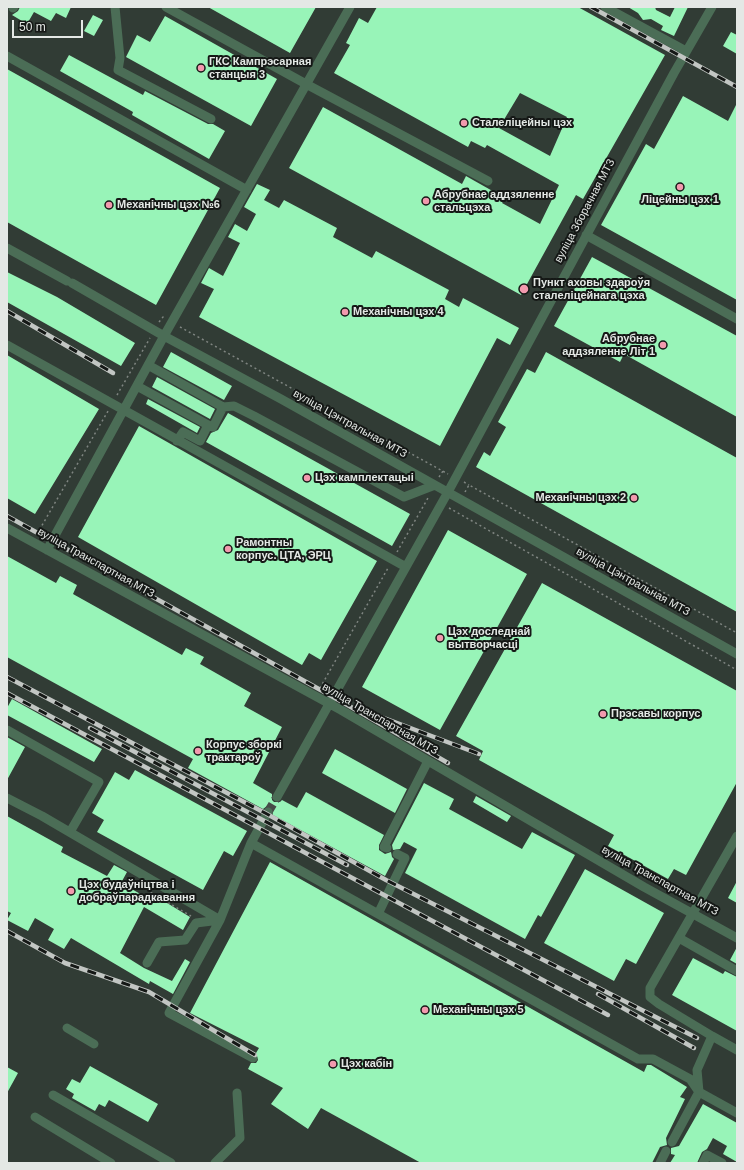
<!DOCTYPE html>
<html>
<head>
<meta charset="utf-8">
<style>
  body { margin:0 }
  #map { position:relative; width:744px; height:1170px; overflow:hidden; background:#2a312c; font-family:Helvetica,sans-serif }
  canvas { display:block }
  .frame { position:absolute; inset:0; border:8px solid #e4e8e5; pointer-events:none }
  .scale { position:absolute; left:12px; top:20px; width:71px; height:18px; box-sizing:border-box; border:2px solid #e4e8e5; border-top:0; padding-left:5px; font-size:12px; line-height:14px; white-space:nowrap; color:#e4e8e5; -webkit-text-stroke:3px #151816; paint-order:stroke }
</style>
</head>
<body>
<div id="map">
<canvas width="744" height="1170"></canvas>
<div class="frame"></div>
<div class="scale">50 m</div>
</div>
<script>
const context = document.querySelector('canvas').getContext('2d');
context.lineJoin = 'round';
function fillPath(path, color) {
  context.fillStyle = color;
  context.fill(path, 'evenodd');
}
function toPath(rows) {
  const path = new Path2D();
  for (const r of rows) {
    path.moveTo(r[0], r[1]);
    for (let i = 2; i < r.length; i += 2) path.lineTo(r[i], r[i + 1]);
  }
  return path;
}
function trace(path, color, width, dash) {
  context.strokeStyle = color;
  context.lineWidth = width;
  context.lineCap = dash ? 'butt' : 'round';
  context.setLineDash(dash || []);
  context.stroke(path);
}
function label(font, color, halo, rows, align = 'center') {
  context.font = font + ' Helvetica,sans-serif';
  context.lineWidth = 4;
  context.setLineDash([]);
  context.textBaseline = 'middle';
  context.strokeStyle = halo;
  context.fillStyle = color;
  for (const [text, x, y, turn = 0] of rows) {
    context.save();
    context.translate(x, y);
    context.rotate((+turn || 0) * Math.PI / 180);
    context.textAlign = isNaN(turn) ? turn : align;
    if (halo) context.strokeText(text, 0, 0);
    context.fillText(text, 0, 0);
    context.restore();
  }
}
fillPath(toPath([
  [7,7,737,7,737,1163,7,1163]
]), '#313c35');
fillPath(toPath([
  [20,7,71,7,66,18,56,13,51,21,34,12,27,24,12,15,18,11],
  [208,7,316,7,290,53],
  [377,7,578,7,665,55,583,199,576,195,521,295,289,168,323,107,462,184,466,176,473,180,505,198,502,203,540,224,559,185,487,145,485,148,471,141,468,147,334,73,350,45,346,43,359,18,368,23],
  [520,93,567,117,550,156,499,128],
  [628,7,655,7,656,10,670,17,675,7,688,7,674,36,661,30,663,26,651,19,643,20,638,13],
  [93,15,103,20,94,36,84,31],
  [165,16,277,79,251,126,126,57,137,35,150,42],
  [731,32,737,35,737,54,723,46],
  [69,55,143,95,145,91,208,124,213,124,225,131,209,159,132,115,133,112,60,71],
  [7,69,220,188,156,305,7,222],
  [683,96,728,121,737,103,737,300,601,225,646,144,654,149],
  [257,184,270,190,264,200,279,208,284,200,337,228,333,237,372,258,376,251,449,290,445,299,459,307,463,298,519,328,510,345,497,338,440,446,199,317,214,289,201,283,209,268,223,276,240,243,228,237,235,224,247,231,256,214,244,207],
  [592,257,737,336,737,417,624,354,620,362,554,326],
  [7,272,57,297,135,343,121,366,7,302],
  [171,352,232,386,224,400,163,367],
  [546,352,737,458,737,612,476,467,484,452,490,456,506,427,498,422,527,369,535,373],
  [7,355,99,409,35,514,7,498],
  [157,377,215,409,210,419,152,387],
  [148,399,200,427,197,433,146,404],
  [228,413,410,514,392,546,206,442,211,433,218,430],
  [139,426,377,561,321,660,309,653,302,665,78,537],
  [448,530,527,574,440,730,362,687],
  [7,556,56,583,60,576,77,585,73,594,182,655,186,648,204,657,200,664,251,693,244,706,282,727,253,783,272,794,272,800,274,802,280,802,282,800,297,808,306,792,384,835,379,845,379,850,385,854,391,852,392,857,394,859,385,876,273,815,271,807,267,806,263,809,188,768,193,759,7,657],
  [542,583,737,691,737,782,686,875,674,869,668,879,608,846,614,835,479,760,483,751,456,736],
  [12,699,102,749,94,762,7,715,7,708],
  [7,737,25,747,7,780],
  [335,749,407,789,395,813,322,773],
  [135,770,247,831,233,856,224,851,203,890,97,832,104,820,92,813,115,772,129,780],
  [424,783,454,799,449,809,522,849,532,832,575,855,541,917,538,915,525,939,405,873,417,849,404,842,400,849,393,850,392,845],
  [476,796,511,816,507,822,473,802],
  [7,816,63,847,61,852,107,876,114,865,127,872,121,883,151,900,154,895,190,917,183,930,144,907,120,953,144,968,172,981,185,959,190,962,173,994,150,981,149,984,71,938,64,949,48,940,54,929,35,918,28,931,7,920,11,913,7,911],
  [270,862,644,1072,647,1065,651,1065,687,1087,680,1097,685,1099,666,1138,667,1145,660,1147,652,1163,421,1163,321,1108,308,1129,271,1104,283,1088,248,1069,251,1063,256,1063,258,1060,256,1053,259,1048,190,1013],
  [585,869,664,913,636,964,626,959,614,981,544,943],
  [737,881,737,903,728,898],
  [737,947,737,964,730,960],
  [693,958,723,974,725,971,737,977,737,1031,672,995],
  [90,1066,158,1104,148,1122,109,1100,105,1107,99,1104,95,1111,72,1098,74,1094,66,1089,72,1079,80,1083],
  [7,1067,18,1073,7,1093],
  [703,1104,737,1123,737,1162,723,1154,727,1146,713,1138,707,1149,702,1152,697,1163,670,1163,675,1155,671,1154,671,1148,679,1146]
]), '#98f4b8');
trace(toPath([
  [268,812,277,797]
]), '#464c48', 9, [9, 4.5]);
trace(toPath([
  [159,322,163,317,164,318],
  [180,327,448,474],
  [117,395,150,338],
  [439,477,443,471],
  [464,482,469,485],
  [465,492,469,485,737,633],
  [449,508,737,670],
  [37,534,108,411],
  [397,552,428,498],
  [320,688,388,568],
  [147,889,150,892,191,916]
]), '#7f8581', 1.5, [2, 3]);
trace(toPath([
  [115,7,120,58,118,70,211,119],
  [166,7,306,84,488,181],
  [605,7,686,51],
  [13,8,14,7],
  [7,56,247,190],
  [586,235,737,319],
  [7,248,67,281],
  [72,283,164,336,350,7],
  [7,345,406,567],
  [148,365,223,407,213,427,208,425,200,441,183,432,177,441],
  [137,386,208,425],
  [223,407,234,406,254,416,404,497,435,485],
  [7,528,341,710,644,887,737,938],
  [47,550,164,336,281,399,737,654],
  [7,730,99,782,70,832],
  [277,797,448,492,674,73,712,7],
  [7,798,42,816,220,920,251,843,268,812],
  [251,843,638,1059,653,1059,690,1079,699,1092,737,1113],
  [387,848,384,847,428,761],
  [378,914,405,858,397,854],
  [220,920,169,1013,253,1058],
  [679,938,737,971],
  [147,963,159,942,185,940,196,923,220,920],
  [67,1028,94,1044],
  [712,1036,737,1050],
  [53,1095,171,1163],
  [35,1117,111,1163],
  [672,1142,699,1092,697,1070,712,1036,659,1004,650,997,650,988,737,836],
  [215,1163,240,1138,237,1093],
  [660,1163,666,1151],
  [703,1163,707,1155,722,1163]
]), '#4b6d56', 9);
const rail = toPath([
  [591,7,737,87],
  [7,311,113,373],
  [7,516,344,703,448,763],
  [7,677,267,814,386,880,697,1038],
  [7,693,608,1015],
  [368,712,479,754],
  [90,728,347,865],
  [7,931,65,963,149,992,255,1055],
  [598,994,694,1048]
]);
trace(rail, '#c2c6c3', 4.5);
trace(rail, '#151816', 3, [9]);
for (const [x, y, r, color] of [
  [201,68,4,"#f29aae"],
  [464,123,4,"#f29aae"],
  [680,187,4,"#f29aae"],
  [426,201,4,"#f29aae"],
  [109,205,4,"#f29aae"],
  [524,289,5,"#f29aae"],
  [345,312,4,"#f29aae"],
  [663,345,4,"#f29aae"],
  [307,478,4,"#f29aae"],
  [634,498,4,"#f29aae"],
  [228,549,4,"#f29aae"],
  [440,638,4,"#f29aae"],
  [603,714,4,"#f29aae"],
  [198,751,4,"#f29aae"],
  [71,891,4,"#f29aae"],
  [425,1010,4,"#f29aae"],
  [333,1064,4,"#f29aae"]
]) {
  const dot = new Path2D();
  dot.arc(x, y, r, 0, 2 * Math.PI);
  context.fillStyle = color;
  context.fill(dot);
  trace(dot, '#151816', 1.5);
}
label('bold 11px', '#e4e8e5', '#151816', [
  ["ГКС Кампрэсарная",209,62],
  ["станцыя 3",209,75],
  ["Сталеліцейны цэх",472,123],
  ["Абрубнае аддзяленне",434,195],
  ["стальцэха",434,208],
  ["Ліцейны цэх 1",680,200,"center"],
  ["Механічны цэх №6",117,205],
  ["Пункт аховы здароўя",533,283],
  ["сталеліцейнага цэха",533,296],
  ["Механічны цэх 4",353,312],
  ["Абрубнае",655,339,"right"],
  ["аддзяленне Літ 1",655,352,"right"],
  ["Цэх камплектацыі",315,478],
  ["Механічны цэх 2",626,498,"right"],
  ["Рамонтны",236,543],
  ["корпус. ЦТА, ЭРЦ",236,556],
  ["Цэх доследнай",448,632],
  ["вытворчасці",448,645],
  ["Прэсавы корпус",611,714],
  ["Корпус зборкі",206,745],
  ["трактароў",206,758],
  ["Цэх будаўніцтва і",79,885],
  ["добраўпарадкавання",79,898],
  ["Механічны цэх 5",433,1010],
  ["Цэх кабін",341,1064]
], 'left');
label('11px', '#e4e8e5', '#151816', [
  ["вуліца Зборачная МТЗ",585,211,-62],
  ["вуліца Цэнтральная МТЗ",350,424,29],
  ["вуліца Транспартная МТЗ",96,563,29],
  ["вуліца Цэнтральная МТЗ",633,582,29],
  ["вуліца Транспартная МТЗ",380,719,30],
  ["вуліца Транспартная МТЗ",660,881,29]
]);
</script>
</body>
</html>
